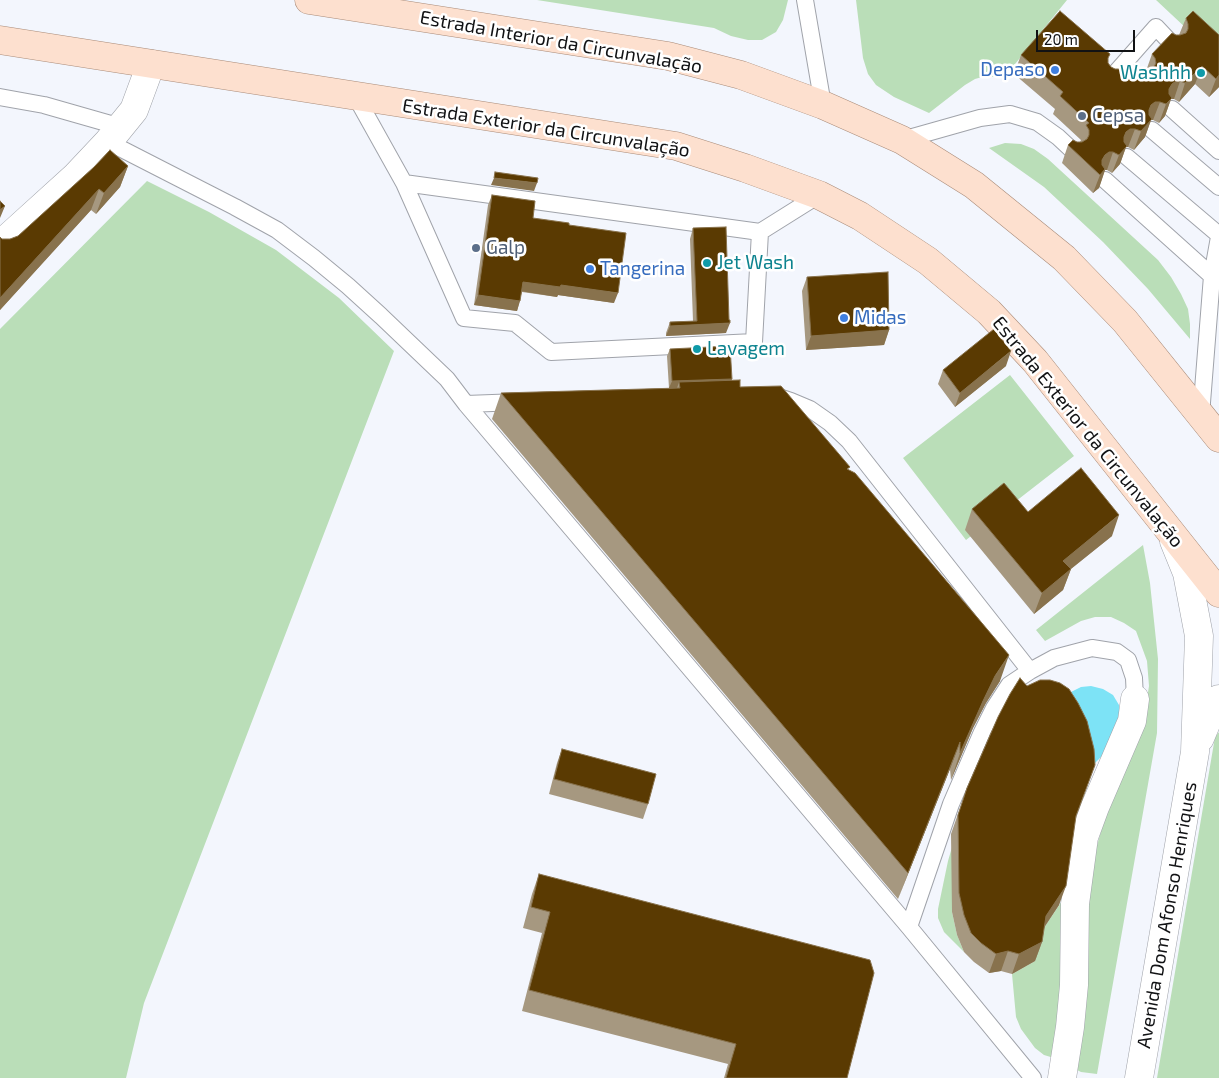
<!DOCTYPE html>
<html>
<head>
<meta charset="utf-8">
<style>
  body { margin:0 }
  #map { position:relative; width:1219px; height:1078px; overflow:hidden; background:#f3f6fd; font-family:"Exo 2",sans-serif }
  canvas { display:block }
  .scale { position:absolute; left:1036px; top:30px; width:99px; height:22px; box-sizing:border-box; border:2px solid #111214; border-top:0; padding-left:6px; font-size:15px; line-height:18px; white-space:nowrap; color:#111214; -webkit-text-stroke:4px #fff; paint-order:stroke }
</style>
</head>
<body>
<div id="map">
<canvas width="1219" height="1078"></canvas>
<div class="scale">20 m</div>
</div>
<script>
const context = document.querySelector('canvas').getContext('2d');
context.lineJoin = 'round';
function fillPath(path, color) {
  context.fillStyle = color;
  context.fill(path, 'evenodd');
}
function toPath(rows) {
  const path = new Path2D();
  for (const r of rows) {
    path.moveTo(r[0], r[1]);
    for (let i = 2; i < r.length; i += 2) path.lineTo(r[i], r[i + 1]);
  }
  return path;
}
function trace(path, color, width, dash) {
  context.strokeStyle = color;
  context.lineWidth = width;
  context.lineCap = dash ? 'butt' : 'round';
  context.setLineDash(dash || []);
  context.stroke(path);
}
function label(font, color, halo, rows, align = 'center') {
  context.font = font + ' "Exo 2",sans-serif';
  context.lineWidth = 5;
  context.setLineDash([]);
  context.textBaseline = 'middle';
  context.strokeStyle = halo;
  context.fillStyle = color;
  for (const [text, x, y, turn = 0] of rows) {
    context.save();
    context.translate(x, y);
    context.rotate((+turn || 0) * Math.PI / 180);
    context.textAlign = isNaN(turn) ? turn : align;
    if (halo) context.strokeText(text, 0, 0);
    context.fillText(text, 0, 0);
    context.restore();
  }
}
fillPath(toPath([
  [537,0,788,0,783,20,776,32,762,40,748,40,731,36,714,28],
  [856,0,1067,0,1011,69,1002,75,992,77,982,77,975,79,965,85,929,113,894,97,876,85,868,74,863,58],
  [1156,0,1219,0,1219,59,1187,29],
  [1005,143,1021,144,1034,149,1048,159,1158,260,1171,277,1181,294,1188,309,1190,324,1190,339,1148,289,1103,242,1044,187,989,148],
  [147,181,209,212,276,250,339,298,394,351,144,1003,126,1078,0,1078,0,329],
  [1010,375,1074,456,966,540,903,458],
  [1143,545,1150,583,1158,659,1157,733,1097,1074,1081,1072,1077,1070,1075,1067,1088,906,1094,856,1104,821,1144,718,1149,686,1147,661,1136,631,1124,623,1111,617,1095,617,1081,621,1045,641,1036,630],
  [1219,732,1219,1078,1157,1078,1215,737],
  [961,816,952,883,952,912,957,935,964,952,944,932,938,918,938,909,948,861],
  [1064,898,1064,943,1054,1058,1044,1055,1035,1048,1021,1029,1016,1017,1012,974,1035,961,1039,935]
]), '#badeb8');
fillPath(toPath([
  [1091,686,1103,689,1113,695,1119,705,1120,715,1103,755,1095,763,1087,768,1071,692,1081,687]
]), '#7de3f6');
const lane = toPath([
  [805,0,823,105],
  [1111,78,1156,27,1172,44],
  [0,97,44,105,121,127],
  [356,97,404,183,760,232,819,195],
  [1172,109,1219,151],
  [1152,130,1219,187],
  [902,140,980,118,1010,114,1037,122,1058,137,1073,151],
  [108,142,235,207,277,230,314,258,348,286,381,316,447,379,466,404,909,927,1033,1078],
  [1127,157,1219,235],
  [1105,180,1212,276],
  [404,183,464,318,515,323,551,352,754,342,760,232],
  [773,395,791,401,810,409,830,423,849,441,1030,671],
  [466,404,519,402],
  [1201,415,1212,276,1219,237],
  [909,927,951,804,982,732,994,708,1009,685,1030,671,1054,658,1092,648,1117,652,1128,660,1134,678,1135,699]
]);
const street = toPath([
  [0,245,76,176,108,142,134,110,151,64],
  [1062,1078,1070,1027,1074,985,1075,904,1084,837,1095,807,1132,721,1135,699]
]);
const secondary = toPath([
  [1200,738,1207,721,1219,699],
  [1139,1078,1195,752,1199,636,1187,573,1174,541]
]);
const primary = toPath([
  [309,0,668,56,741,75,823,105,902,140,974,185,1064,258,1125,321,1219,438],
  [0,40,676,146,745,168,819,195,860,216,928,261,989,312,1035,361,1219,593]
]);
trace(lane, '#a0a3aa', 18);
trace(street, '#a0a3aa', 29);
trace(secondary, '#a0a3aa', 29);
trace(primary, '#a98b79', 29);
trace(lane, '#fff', 16);
trace(street, '#fff', 28);
trace(secondary, '#fff', 28);
trace(primary, '#fde0cf', 28);
fillPath(toPath([
  [1193,11,1219,87,1209,97,1195,84,1179,102,1174,99,1171,99,1165,116,1159,123,1153,120,1151,120,1145,137,1134,150,1128,147,1126,147,1120,164,1112,173,1107,170,1105,170,1099,188,1093,193,1062,163,1068,145,1077,142,1080,142,1081,140,1053,114,1055,109,1014,74,1021,55,1108,59,1108,63,1111,67,1115,69,1134,74,1146,71,1152,54,1176,35,1179,35,1186,18],
  [128,166,120,187,96,214,91,210,0,310,0,237,2,239,10,239,18,236],
  [492,195,533,218,569,225,614,303,558,295,557,297,522,292,517,311,474,305,488,205],
  [693,228,726,333,666,336,666,333,670,322,693,321,690,239],
  [807,277,889,330,884,345,806,350,802,291],
  [670,349,732,379,731,380,849,470,1000,681,986,703,973,728,951,780,950,769,898,899,492,419,501,393,677,388,669,388,667,356],
  [1006,366,955,407,938,384,943,370],
  [972,509,1028,512,1112,536,1071,569,1063,590,1034,614,965,530],
  [562,749,648,804,643,819,549,794,557,763],
  [967,788,1075,817,1059,905,1044,928,1042,942,1035,961,1012,974,1001,971,989,973,974,962,964,952,957,935,952,912,951,834],
  [539,874,847,1078,724,1078,728,1064,522,1011,542,933,523,928,532,894]
]), '#a69880');
fillPath(toPath([
  [1202,66,1195,84,1179,102,1185,83],
  [1219,75,1219,87,1209,97,1216,79],
  [1176,81,1180,81,1174,99,1171,99,1165,116,1159,123,1166,104,1169,89,1172,84],
  [1155,102,1160,102,1153,120,1151,120,1145,137,1134,150,1149,110,1151,105],
  [1130,129,1135,129,1128,147,1126,147,1120,164,1112,173,1119,155,1120,150,1117,156,1124,137,1126,132],
  [1109,152,1113,152,1107,170,1105,170,1099,188,1093,193,1100,175,1102,160,1105,155],
  [128,166,120,187,96,214,104,193],
  [494,178,537,183,534,191,491,185],
  [99,189,91,210,0,310,0,298],
  [5,206,0,218,0,210],
  [523,282,561,285,618,293,614,303,558,295,557,297,520,291],
  [478,295,520,301,517,311,474,305],
  [730,323,726,333,666,336,670,326],
  [889,330,884,345,806,350,811,336],
  [1011,351,1006,366,955,407,960,393],
  [732,379,729,386,679,382,677,388,669,388,672,381],
  [1119,515,1112,536,1067,572,1071,569,1063,590,1034,614,1042,593,1063,561],
  [1009,655,1000,681,986,703,973,728,951,780,960,753,983,701,995,676],
  [960,742,950,769,898,899,908,873],
  [1066,886,1059,905,1039,935,1046,916],
  [1042,942,1035,961,1012,974,1019,954],
  [1008,951,1001,971,989,973,996,954]
]), '#88724d');
const building = toPath([
  [1060,11,1110,54,1108,58,1108,63,1111,67,1115,69,1120,69,1125,66,1134,74,1139,69,1144,72,1148,71,1153,69,1156,63,1155,58,1152,54,1172,33,1176,35,1180,35,1186,33,1188,29,1188,24,1186,18,1193,11,1219,35,1219,75,1216,79,1202,66,1185,83,1180,81,1176,81,1172,84,1169,89,1169,94,1172,98,1166,104,1160,102,1155,102,1151,105,1149,110,1149,115,1152,119,1141,131,1135,129,1130,129,1126,132,1124,137,1124,142,1127,146,1119,155,1113,152,1109,152,1105,155,1102,160,1102,165,1105,169,1100,175,1068,145,1073,140,1077,142,1082,142,1087,139,1089,135,1089,130,1086,125,1089,123,1060,96,1063,92,1021,55,1060,11],
  [110,150,128,166,104,193,99,189,0,298,0,237,2,239,10,239,18,236,94,167,110,150],
  [495,172,538,178,537,183,494,178,495,172],
  [492,195,535,201,533,218,569,223,569,225,626,233,618,293,561,285,560,287,523,282,520,301,478,295,492,195],
  [0,201,5,206,0,210,0,201],
  [726,227,729,320,730,320,730,323,670,326,670,322,697,321,693,228,726,227],
  [888,272,889,330,811,336,807,277,888,272],
  [994,329,1011,351,960,393,943,370,994,329],
  [730,346,732,379,672,381,670,349,730,346],
  [740,380,740,387,781,386,850,467,847,469,855,473,1009,655,995,676,983,701,960,753,960,742,908,873,501,393,680,388,679,382,740,380],
  [1081,468,1119,515,1063,561,1071,569,1042,593,972,509,1004,483,1028,512,1081,468],
  [1020,678,1027,686,1040,680,1050,680,1060,683,1069,689,1078,703,1087,721,1094,749,1095,765,1076,816,1066,886,1046,916,1042,942,1019,954,1008,951,996,954,981,943,971,933,964,915,959,893,958,815,967,788,998,717,1010,694,1020,678],
  [562,749,656,774,648,804,554,779,562,749],
  [539,874,870,960,874,973,847,1078,726,1078,736,1044,529,990,550,912,531,907,539,874]
]);
fillPath(building, '#5a3a02');
trace(building, '#88724d', 1);
for (const [x, y, r, color] of [
  [1055,70,5,"#3f7fe0"],
  [1201,73,5,"#0f9aa8"],
  [1082,116,5,"#5c6f8a"],
  [476,248,5,"#5c6f8a"],
  [707,263,5,"#0f9aa8"],
  [590,269,5,"#3f7fe0"],
  [844,318,5,"#3f7fe0"],
  [697,349,5,"#0f9aa8"]
]) {
  const dot = new Path2D();
  dot.arc(x, y, r, 0, 2 * Math.PI);
  context.fillStyle = color;
  context.fill(dot);
  trace(dot, '#fff', 2);
}
label('19px', '#111214', '#fff', [
  ["Estrada Interior da Circunvalação",561,42,10],
  ["Estrada Exterior da Circunvalação",546,128,9],
  ["Estrada Exterior da Circunvalação",1088,432,51],
  ["Avenida Dom Afonso Henriques",1167,915,-80]
]);
label('19px', '#366cbe', '#fff', [
  ["Depaso",1045,70,"right"],
  ["Tangerina",600,269],
  ["Midas",854,318]
], 'left');
label('19px', '#0d838f', '#fff', [
  ["Washhh",1191,73,"right"],
  ["Jet Wash",717,263],
  ["Lavagem",707,349]
], 'left');
label('19px', '#4e5e75', '#fff', [
  ["Cepsa",1092,116],
  ["Galp",486,248]
], 'left');
</script>
</body>
</html>
